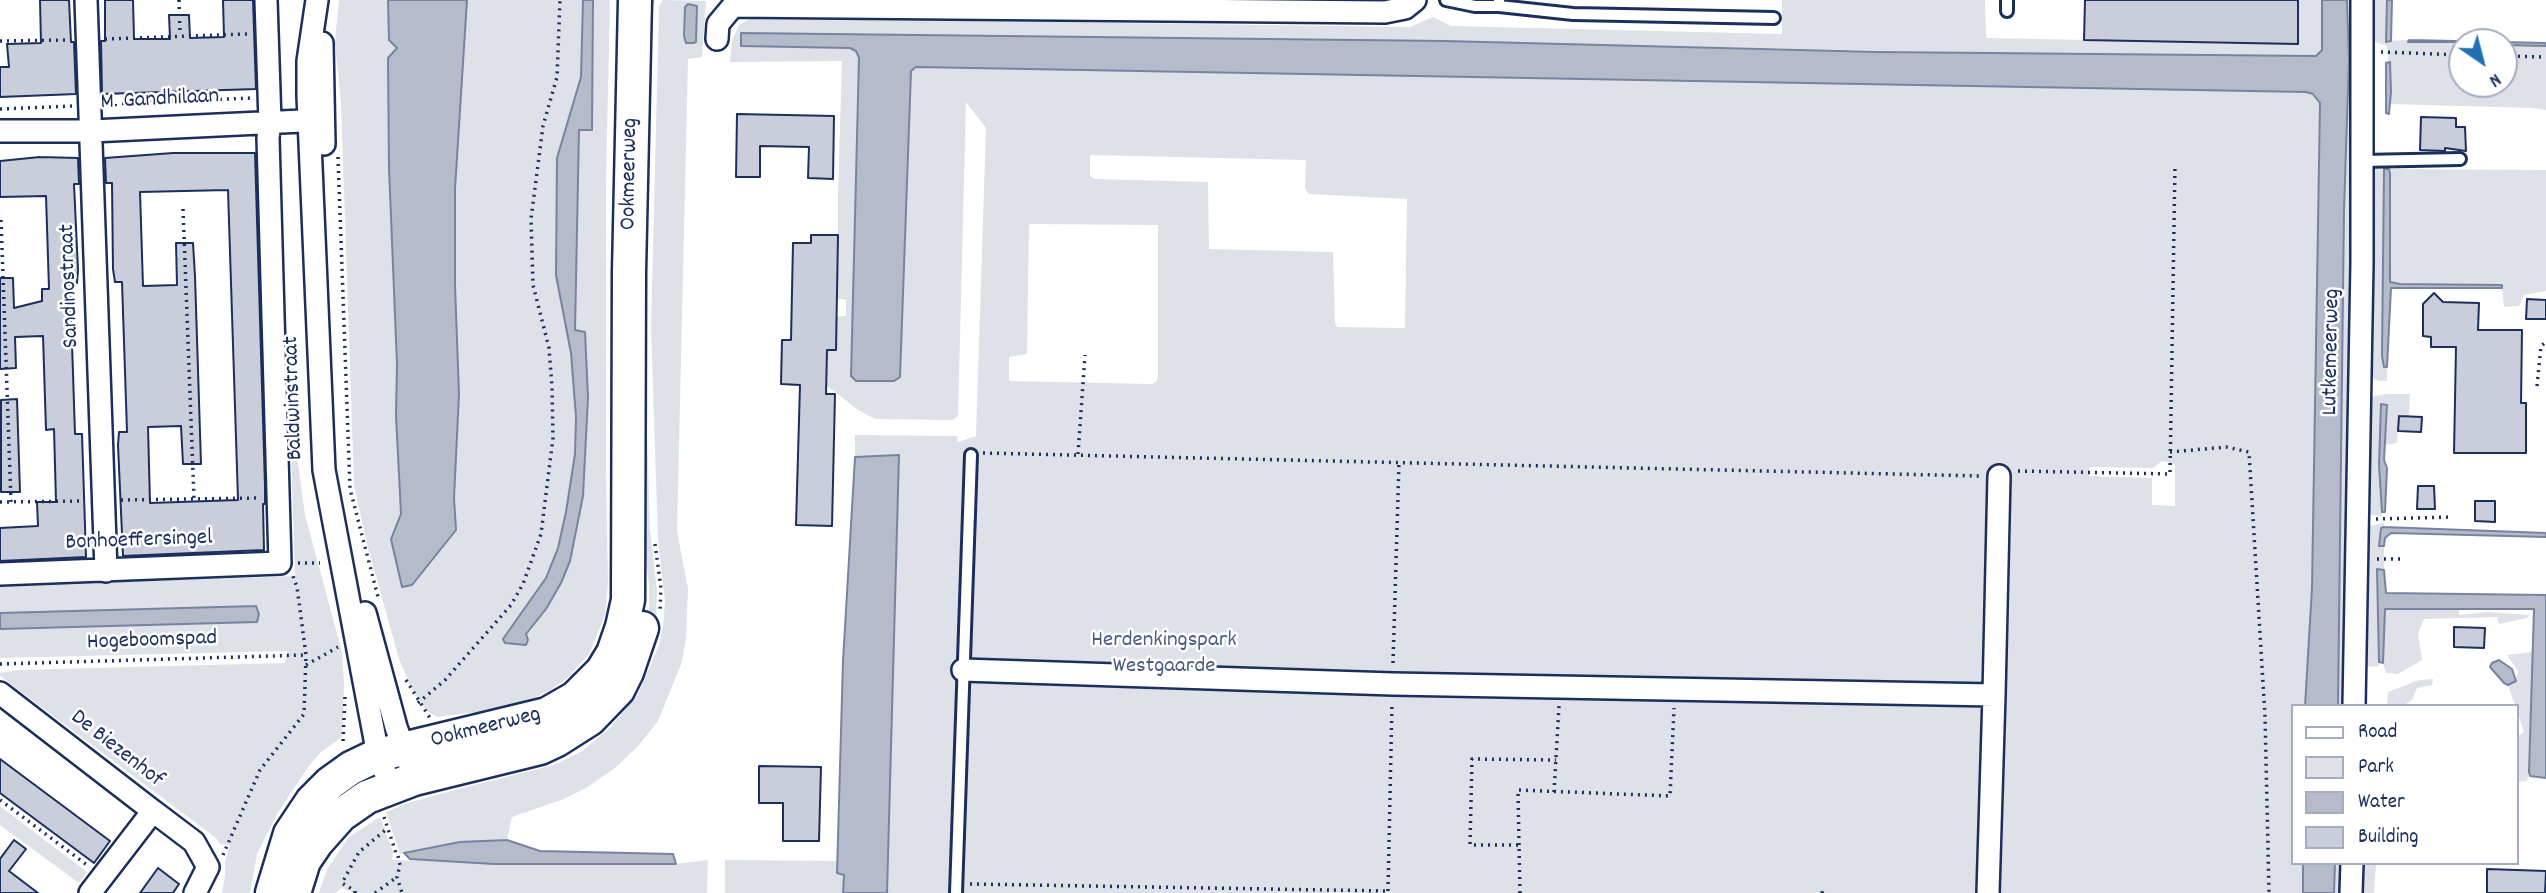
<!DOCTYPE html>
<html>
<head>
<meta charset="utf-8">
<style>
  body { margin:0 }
  #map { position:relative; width:2546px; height:893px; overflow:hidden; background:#fff; font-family:Dekko,sans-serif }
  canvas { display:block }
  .legend { position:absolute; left:2291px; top:704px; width:228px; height:161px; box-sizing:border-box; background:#fff; border:2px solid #a4acbf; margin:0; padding:9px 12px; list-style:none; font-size:21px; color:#1b2f5e }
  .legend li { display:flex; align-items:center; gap:14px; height:35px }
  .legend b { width:35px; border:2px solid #a4acbf }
  .north { position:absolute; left:2448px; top:28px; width:70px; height:70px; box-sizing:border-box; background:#fff; border:2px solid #a4acbf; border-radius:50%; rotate:145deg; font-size:19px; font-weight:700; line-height:28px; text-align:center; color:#1b2f5e }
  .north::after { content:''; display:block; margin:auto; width:24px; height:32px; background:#1f6fb2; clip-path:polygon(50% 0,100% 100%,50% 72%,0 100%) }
</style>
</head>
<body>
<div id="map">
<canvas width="2546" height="893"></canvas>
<ul class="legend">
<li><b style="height:9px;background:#fff"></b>Road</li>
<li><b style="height:19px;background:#dee1e7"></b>Park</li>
<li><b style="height:19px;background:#b5bbca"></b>Water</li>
<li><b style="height:19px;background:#caceda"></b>Building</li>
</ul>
<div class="north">N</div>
</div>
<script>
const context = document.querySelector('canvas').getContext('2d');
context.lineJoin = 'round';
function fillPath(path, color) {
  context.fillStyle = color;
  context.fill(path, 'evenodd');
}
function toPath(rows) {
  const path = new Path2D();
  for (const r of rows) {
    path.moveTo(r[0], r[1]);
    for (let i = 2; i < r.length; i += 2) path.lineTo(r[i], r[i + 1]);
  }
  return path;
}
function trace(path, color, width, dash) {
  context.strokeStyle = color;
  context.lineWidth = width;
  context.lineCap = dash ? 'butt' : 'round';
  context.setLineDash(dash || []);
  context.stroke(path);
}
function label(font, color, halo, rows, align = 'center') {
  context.font = font + ' Dekko,sans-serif';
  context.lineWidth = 5;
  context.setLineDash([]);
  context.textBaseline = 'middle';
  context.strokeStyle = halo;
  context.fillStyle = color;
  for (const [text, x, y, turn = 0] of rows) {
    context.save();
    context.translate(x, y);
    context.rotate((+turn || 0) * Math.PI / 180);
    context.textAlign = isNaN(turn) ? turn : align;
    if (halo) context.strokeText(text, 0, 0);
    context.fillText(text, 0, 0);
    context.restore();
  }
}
fillPath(toPath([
  [339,0,388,0,389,40,397,48,388,59,389,168,397,364,396,416,401,514,391,539,412,585,456,530,454,498,459,394,455,285,455,189,467,0,583,0,581,77,573,106,556,275,571,353,576,417,575,454,566,512,558,548,546,579,503,639,528,641,526,634,561,583,570,561,583,496,588,397,585,332,575,331,579,130,592,129,593,0,610,0,606,180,606,473,608,582,605,615,589,654,566,679,549,691,529,700,492,710,437,717,426,710,411,687,399,659,367,544,354,485,341,103,335,42],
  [645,0,655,0,651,12,645,368,650,529,657,591,656,628,649,626,649,584,643,534],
  [663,0,706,1,702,57,688,59,677,531,688,589,686,637,682,662,658,721,639,745,615,768,586,788,564,799,512,817,507,840,460,842,400,854,386,812,408,803,462,788,554,765,582,751,612,726,638,694,659,645,663,626,665,601,658,540,651,327,659,6],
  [1782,0,1985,0,1986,38,2297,44,2298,0,2322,0,2322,50,2316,56,1986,53,1444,41,741,33,741,46,850,48,856,51,859,58,851,376,856,381,894,381,911,71,916,67,2306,92,2313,94,2320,103,2312,588,2305,706,2292,706,2292,863,2303,863,2303,893,887,893,899,455,855,457,855,435,957,436,958,442,976,436,986,128,966,102,958,416,952,420,875,419,858,410,826,385,827,350,836,350,836,317,846,316,846,300,838,299,838,194,842,61,730,62,732,40,739,25,752,18,1410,27,1433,17,1451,26,1782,34],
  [1090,155,1306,160,1305,189,1309,194,1407,199,1405,328,1337,327,1335,322,1333,252,1209,249,1208,182,1095,179,1090,176],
  [1031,224,1158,225,1158,376,1156,382,1152,384,1009,381,1009,357,1027,354,1029,225],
  [2162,461,2175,464,2175,506,2152,505,2152,478,2089,476,2090,467,2153,468],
  [2347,0,2359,0,2351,706,2338,706,2344,210,2349,60],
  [2370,0,2386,0,2386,41,2409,40,2409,42,2462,43,2462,84,2504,84,2504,45,2546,46,2546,110,2532,108,2389,104,2391,92,2387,46,2370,40],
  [2372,169,2384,169,2382,356,2384,366,2387,367,2387,381,2379,381,2370,377],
  [2389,169,2546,170,2546,291,2524,295,2519,306,2504,307,2502,285,2400,284,2390,282],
  [2386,394,2410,394,2409,417,2399,417,2397,443,2385,445,2387,405,2381,405,2379,465,2382,516,2363,514,2366,409,2371,397],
  [290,420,293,427,305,515,342,652,344,683,342,737,321,752,308,767,277,814,257,854,250,893,222,893,225,874,225,861,230,845,220,844,216,838,0,676,0,673,17,670,285,663,287,651,0,658,0,629,257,622,256,606,0,613,0,586,295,576],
  [2384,523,2384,527,2381,528,2380,546,2384,546,2384,570,2377,569,2379,666,2371,667,2362,665,2365,527],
  [2402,608,2459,609,2459,615,2488,612,2530,615,2527,618,2499,624,2497,617,2424,619,2418,634,2422,660,2398,674,2386,673,2383,663,2384,609],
  [2533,652,2529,772,2527,781,2516,782,2516,737,2524,732,2508,685,2516,681,2518,671,2507,655],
  [2433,679,2432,685,2417,688,2412,700,2403,706,2387,706,2388,692,2419,680],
  [0,806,87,872,79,883,0,825],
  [380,817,393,852,392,860,624,865,676,864,708,860,707,893,354,893,342,888,335,893,319,893,327,869,349,837],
  [725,860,838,861,838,873,844,875,843,893,725,893],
  [2335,863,2348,863,2347,893,2334,893],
  [2359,863,2376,863,2374,893,2359,893]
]), '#dee1e7');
const water = toPath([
  [388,0,467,0,455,189,455,285,459,394,454,498,456,530,412,585,402,587,391,539,401,514,396,416,397,364,389,168,388,58,397,48,389,40,388,0],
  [583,0,593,0,592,130,579,130,575,330,585,332,588,397,583,496,570,561,561,583,546,609,526,634,528,640,526,645,505,643,503,639,546,578,558,548,566,512,575,454,576,417,571,353,556,275,557,158,581,77,583,0],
  [2322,0,2347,0,2349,60,2344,210,2338,706,2305,706,2312,588,2320,103,2313,94,2306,92,916,67,911,71,900,377,894,381,856,381,851,376,859,58,856,51,850,48,741,46,741,33,1444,41,1879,52,2316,56,2322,50,2322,0],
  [2387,0,2392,0,2391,41,2386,42,2387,0],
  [688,4,697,6,696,42,693,43,686,43,684,36,685,7,688,4],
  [2409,40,2546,43,2546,46,2504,45,2504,42,2408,42,2409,40],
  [2390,62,2391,92,2389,114,2386,113,2386,63,2390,62],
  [2384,169,2389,169,2390,174,2390,282,2400,284,2502,285,2502,288,2391,288,2387,367,2384,367,2382,356,2384,169],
  [2381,404,2387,405,2384,460,2387,468,2385,512,2382,512,2379,465,2381,404],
  [899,455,887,893,843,893,844,875,837,873,843,661,855,457,899,455],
  [2384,527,2546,533,2546,537,2391,533,2385,538,2384,546,2379,546,2381,528,2384,527],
  [2377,569,2384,570,2386,593,2546,595,2546,778,2530,776,2529,772,2534,609,2385,609,2383,663,2379,662,2377,569],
  [256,606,259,614,257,622,0,629,0,613,256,606],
  [2499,660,2512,669,2516,681,2508,685,2504,683,2490,667,2492,663,2499,660],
  [507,840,540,851,673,854,676,864,494,864,410,859,404,853,460,842,507,840],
  [2303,863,2335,863,2334,893,2303,893,2303,863]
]);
fillPath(water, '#b5bbca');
trace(water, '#77839f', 2);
const building = toPath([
  [40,0,69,0,71,42,74,42,76,94,0,97,0,67,9,67,7,44,41,43,40,0],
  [105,0,133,0,134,39,170,39,169,15,189,15,190,38,224,37,223,0,253,0,256,89,102,94,101,41,105,41,105,0],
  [2085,0,2298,0,2298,44,2084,40,2085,0],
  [737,114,834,116,833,179,808,178,809,147,760,146,760,177,736,177,737,114],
  [2421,117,2456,118,2456,127,2465,127,2466,151,2445,148,2445,151,2420,150,2421,117],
  [173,153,255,153,265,486,265,504,263,504,264,550,123,556,118,445,119,432,127,432,122,282,115,282,113,269,112,183,106,183,105,158,173,153],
  [228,190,238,500,150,503,148,427,181,426,183,464,201,464,195,276,193,243,176,243,177,285,143,286,140,192,228,190],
  [40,157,78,158,79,184,74,184,78,270,77,283,70,283,75,434,82,434,86,557,0,561,0,528,38,526,37,502,56,502,54,429,46,430,43,336,15,337,16,368,0,369,0,278,13,278,14,308,42,301,42,289,49,289,46,196,0,197,0,161,40,157],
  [811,235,838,235,836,350,827,350,826,394,835,394,832,526,796,525,800,385,781,384,782,340,791,340,793,243,811,243,811,235],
  [2434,293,2443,302,2479,303,2478,330,2522,330,2521,403,2526,403,2526,453,2454,453,2456,347,2431,347,2431,337,2423,336,2423,304,2434,293],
  [2527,299,2546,300,2546,319,2526,319,2527,299],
  [17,399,20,492,1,492,1,400,17,399],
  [2399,416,2422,417,2421,432,2398,431,2399,416],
  [2418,486,2434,486,2435,509,2417,509,2418,486],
  [2475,501,2495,501,2495,522,2475,521,2475,501],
  [2454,627,2485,628,2484,648,2454,647,2454,627],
  [0,759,110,841,94,863,0,793,0,759],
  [759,766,821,767,819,841,783,841,783,803,759,803,759,766],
  [14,840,26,849,9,871,38,893,0,893,0,859,14,840],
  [158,868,179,884,173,893,140,893,158,868],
  [2487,869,2546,871,2545,893,2487,893,2487,869]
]);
fillPath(building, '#caceda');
trace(building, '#1b2f5e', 2);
const lane = toPath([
  [1446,0,1475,6,1499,6,1499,0],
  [2007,0,2007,11],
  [1499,6,1573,14,1774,18],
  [2362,161,2460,159],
  [956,893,971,455]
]);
const street = toPath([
  [86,0,106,571],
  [317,0,308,61,308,96,324,470,378,755,391,787],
  [717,39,718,24,733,6,1385,12,1405,8,1415,0],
  [322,43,324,144],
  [0,131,92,131,323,120],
  [0,574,280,563,268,138,270,122,266,0],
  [365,613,396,727,408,761],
  [963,670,1393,684,1994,695,1988,893],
  [0,693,153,811,90,893],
  [1994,695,1999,476],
  [2354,706,2362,263,2362,0],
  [153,811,194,842,208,867,195,893],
  [2351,893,2352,863]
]);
const secondary = toPath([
  [272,893,290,834,312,801,330,783,351,768,378,755,547,714,575,698,602,671,613,653,622,627,628,600,629,272,635,0],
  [294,893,304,861,317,842,341,815,367,797,414,779,540,748,557,740,590,719,618,690,627,672,642,628]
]);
trace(lane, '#1b2f5e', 16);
trace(street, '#1b2f5e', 26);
trace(secondary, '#1b2f5e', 37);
trace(toPath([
  [179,0,180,35],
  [105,39,248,34],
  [0,41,69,40],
  [2381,52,2462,55],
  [2504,56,2546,57],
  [108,104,251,98],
  [0,109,73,106],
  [338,157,350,489,378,597],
  [183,209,194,499],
  [1,220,11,502],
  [2537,386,2541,346,2546,342],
  [2170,452,2226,447,2249,452,2265,716,2269,893],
  [983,453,1980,476],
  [1078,454,1085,355],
  [2018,471,2170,474,2175,165],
  [121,500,260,498],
  [0,502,85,501],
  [2376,519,2452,517],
  [655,544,661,588,660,612],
  [2377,559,2402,559],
  [298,563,320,563],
  [1393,663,1399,462],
  [0,664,306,655],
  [306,665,338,647],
  [406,680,430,718],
  [418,703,445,680,511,605,523,584,541,534,553,438,552,387,549,348,533,285,531,219,543,126,557,77,560,0],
  [343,741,345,696],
  [1554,792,1559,706],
  [0,800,87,865],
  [384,817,397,856],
  [1519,845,1518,790,1670,796,1674,708],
  [223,855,260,770,304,714,306,655,297,587,293,576],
  [398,856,400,865,397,877,402,893],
  [970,884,1388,891],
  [1388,891,1392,703],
  [355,893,355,891,342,883,359,852,388,828],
  [375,893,397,877],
  [1520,893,1519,845,1470,845,1472,759,1556,760],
  [1822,893,1823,889]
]), '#1b2f5e', 3.5, [2, 5]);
trace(lane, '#fff', 10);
trace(street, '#fff', 21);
trace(secondary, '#fff', 32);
label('23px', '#1b2f5e', '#fff', [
  ["M. Gandhilaan",160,101,-3],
  ["Ookmeerweg",631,174,-89],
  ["Sandinostraat",71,286,-92],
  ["Lutkemeerweg",2333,352,-89],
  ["Baldwinstraat",295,398,-92],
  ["Bonhoeffersingel",139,542,-2],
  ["Hogeboomspad",152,642,-2],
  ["Ookmeerweg",486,729,-14],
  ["De Biezenhof",116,750,38]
]);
label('23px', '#4c5c80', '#fff', [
  ["Herdenkingspark",1164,642],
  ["Westgaarde",1164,668]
]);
</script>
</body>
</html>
